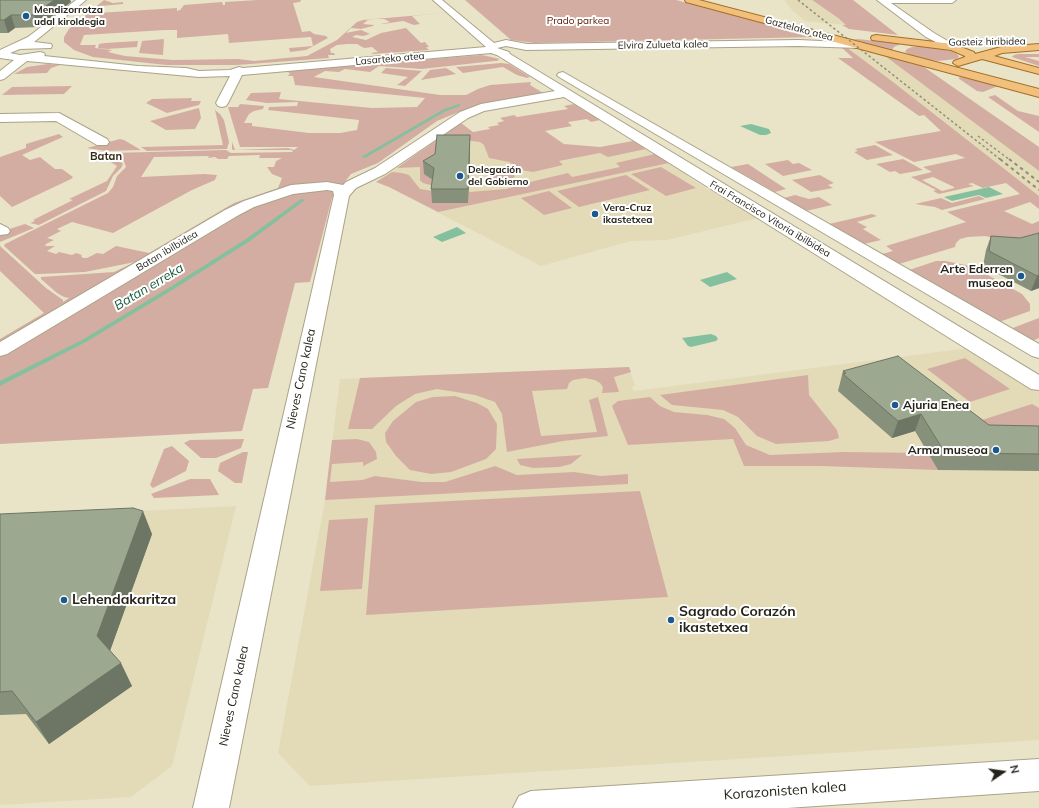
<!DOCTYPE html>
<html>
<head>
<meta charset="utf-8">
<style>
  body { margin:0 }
  #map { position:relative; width:1039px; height:808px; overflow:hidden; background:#e9e4c7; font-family:Mulish,sans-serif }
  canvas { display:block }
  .north { position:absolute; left:983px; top:752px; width:40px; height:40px; -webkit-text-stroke:3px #fff; paint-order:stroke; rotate:77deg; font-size:11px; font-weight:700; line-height:16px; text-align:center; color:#26241a }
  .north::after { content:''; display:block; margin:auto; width:14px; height:18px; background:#26241a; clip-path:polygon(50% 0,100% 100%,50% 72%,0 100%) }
</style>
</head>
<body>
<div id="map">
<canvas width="1039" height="808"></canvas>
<div class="north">N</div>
</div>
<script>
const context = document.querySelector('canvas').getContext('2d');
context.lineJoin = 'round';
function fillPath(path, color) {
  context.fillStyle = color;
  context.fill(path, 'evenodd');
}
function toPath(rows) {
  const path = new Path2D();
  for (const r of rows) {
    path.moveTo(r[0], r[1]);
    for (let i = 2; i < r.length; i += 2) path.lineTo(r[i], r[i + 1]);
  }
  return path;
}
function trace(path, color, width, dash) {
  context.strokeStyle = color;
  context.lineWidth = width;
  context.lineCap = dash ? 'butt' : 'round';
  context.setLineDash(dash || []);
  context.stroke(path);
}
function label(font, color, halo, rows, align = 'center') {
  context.font = font + ' Mulish,sans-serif';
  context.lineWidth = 4;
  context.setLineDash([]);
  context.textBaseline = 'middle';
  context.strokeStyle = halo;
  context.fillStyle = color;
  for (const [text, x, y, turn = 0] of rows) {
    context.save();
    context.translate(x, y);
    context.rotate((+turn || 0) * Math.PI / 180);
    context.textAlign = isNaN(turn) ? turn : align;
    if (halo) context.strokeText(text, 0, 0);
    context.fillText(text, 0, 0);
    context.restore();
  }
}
fillPath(toPath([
  [784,0,812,0,847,25,805,21,792,10],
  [846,47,885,56,1039,171,1039,196],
  [461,123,512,164,633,141,688,175,688,177,709,190,714,191,758,218,667,240,631,241,541,266,389,187,376,182],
  [969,348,1039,390,1039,443,932,459,938,470,1039,471,1039,740,310,786,278,753,325,500,340,379,629,367,635,386,632,387,634,391],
  [236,506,172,766,131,797,0,805,0,518]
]), '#e3dbb7');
fillPath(toPath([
  [104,0,113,3,123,2,123,4,100,6,97,13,177,8,177,11,180,10,184,5,222,2,223,5,225,5,225,2,257,0,301,0,300,2,293,3,302,32,310,31,314,34,326,36,328,38,306,50,290,52,289,48,313,46,311,37,229,43,228,34,177,38,177,30,165,30,84,35,80,45,96,45,95,48,112,50,108,52,125,56,173,60,238,59,254,61,307,56,337,40,357,22,363,20,444,13,412,16,420,24,414,25,403,21,383,24,381,24,390,22,384,19,369,19,363,24,374,25,373,26,361,29,351,28,346,33,361,30,370,34,363,36,356,35,352,37,366,40,381,33,406,28,421,43,425,42,429,47,426,47,429,50,373,54,371,53,378,52,372,47,364,48,357,44,347,44,337,45,330,49,331,53,334,53,335,55,328,55,329,58,237,65,166,65,93,57,74,50,64,42,64,37,69,29],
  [465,0,676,0,815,37,535,43,511,40],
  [812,0,853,0,898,35,849,29,842,25,846,25,838,18],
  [164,39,163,55,139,53,142,41],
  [858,39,893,43,901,44,894,47,891,52,845,40],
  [138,41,137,47,107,49,98,48,99,44,105,43],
  [921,46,951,51,957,54,959,57,956,59,938,61,916,58,905,52,907,49,912,47],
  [841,47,846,47,893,82,1039,196,1039,209,1030,202,1004,211,1032,224,1039,221,1039,236,1012,242,985,236,968,237,960,239,956,243,955,247,899,264,882,254,893,251,886,246,966,222,947,212,1020,194,1006,183,983,188,972,183,968,184,974,186,939,194,933,191,936,190,911,177,932,172,923,167,965,158,956,154,914,162,875,142,941,131,924,115,919,116,838,58,853,58],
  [933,177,954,187,954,188,942,191,922,180],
  [1018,54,1039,54,1039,57,1025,57,1039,61,1039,66,1012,57,1014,55],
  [482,55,500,59,497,60,499,61,494,61,422,69,379,66,370,72,345,69,339,72,325,71,314,77,440,95,466,95,478,89,490,85,531,82,530,85,545,94,482,105,461,111,437,121,378,163,351,174,332,198,310,282,295,283,268,388,253,389,242,431,0,444,0,339,44,313,0,271,0,246,46,288,63,300,63,302,69,298,64,297,57,293,41,279,41,277,114,272,135,262,85,272,40,274,35,274,4,246,5,244,108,193,113,187,117,176,126,167,123,159,111,153,226,150,231,153,292,152,293,151,291,150,233,150,232,149,232,142,235,150,288,148,294,150,298,147,240,147,228,107,238,107,240,104,264,106,263,109,254,111,249,114,244,123,252,123,252,126,309,133,340,133,357,130,359,120,268,110,269,107,297,106,298,102,267,103,246,100,251,93,281,92,279,99,372,108,417,107,425,98,295,85,293,76,288,76,290,73,284,71],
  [260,155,259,158,282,158,276,161,274,167,267,167,272,174,282,178,278,188,234,203,149,253,116,246,103,254,97,253,87,258,83,258,81,256,82,255,76,253,72,255,59,252,56,254,47,251,55,246,45,246,46,244,54,240,47,238,61,231,57,229,72,222,113,233,192,190,215,180,217,175,204,174,141,177,154,157,209,156,208,158,215,157,218,159,227,159,229,156],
  [885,56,924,67,1039,147,1039,171],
  [501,63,509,64,530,77,527,78,517,75,503,67,463,73,456,67],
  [48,64,60,65,51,68,47,73,14,74,27,67],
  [386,68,422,71,423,70,405,86,397,85,408,77,381,73],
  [446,68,456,74,421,80,430,70],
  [961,77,998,86,983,92,977,91,958,78],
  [72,86,64,94,2,95,12,87],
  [995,95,1018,111,1039,116,1039,132,988,97],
  [192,98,191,101,201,101,199,105,167,113,146,103,152,99],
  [574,104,600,120,591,122,587,119,568,122,572,126,545,131,564,144,600,147,633,141,646,149,608,157,600,153,559,161,563,165,533,172,521,170,509,162,489,158,484,145,480,142,464,140,433,179,434,186,423,183,420,180,420,167,397,168,461,123,473,132,490,129,488,127,499,125,497,123,504,121,500,118,514,115,517,117,568,109,564,106],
  [199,108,201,118,195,129,166,130,150,121],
  [215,110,220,114,224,120,229,142,227,149,147,151,141,147,223,145],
  [59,134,63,137,22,155,30,160,40,157,55,169,62,169,73,177,71,179,12,207,0,196,0,157,26,148,26,144],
  [120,139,124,140,141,150,106,151,87,148],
  [875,145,893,155,867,160,854,152,858,151,855,149],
  [95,152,106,153,114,156,123,164,121,168,113,176,106,191,39,225,30,223,35,221,33,220,73,200,69,199,107,181,117,166],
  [655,154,669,163,438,212,389,187,376,182,392,172,402,173,409,175,420,189,434,191,433,203,468,203,469,192,506,189,534,181,568,173,572,177,620,167,616,163],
  [903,159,923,170,900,174,895,171,890,172,876,164],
  [788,160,793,164,799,163,812,170,783,176,765,164],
  [748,164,786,189,775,192,731,167],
  [495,167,501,168,513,174,515,177,506,181,491,180,489,176,493,176,492,169],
  [661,167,696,188,666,196,631,174],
  [626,175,650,190,579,207,557,191],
  [820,175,834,183,828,185,833,188,811,192,792,180],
  [549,191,572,208,544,215,521,198],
  [795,195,809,199,819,197,832,205,806,211,784,198],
  [979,196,985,199,942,210,935,207,915,204,941,198,952,203],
  [872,214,877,216,857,222,867,227,863,229,881,240,864,244,829,224],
  [25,224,34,228,0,242,0,232],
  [936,261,945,261,966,265,986,274,1022,294,1030,304,1030,311,999,322,909,270],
  [1039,318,1039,338,1032,341,1010,329],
  [965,358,1010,389,970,402,927,369],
  [629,367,631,372,614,377,619,392,602,393,603,387,600,383,595,380,585,378,573,380,569,383,567,389,532,391,541,436,597,432,589,400,598,397,608,436,563,441,507,452,502,414,495,402,475,395,437,389,415,394,396,406,372,429,348,429,360,378],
  [808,375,809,395,837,430,839,438,829,441,776,444,757,436,738,417,723,410,672,405,660,395],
  [455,396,477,403,488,409,497,424,496,449,486,459,451,472,431,474,410,470,396,456,386,442,385,433,393,421,416,402,433,397],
  [650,397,660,406,674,412,707,415,724,419,735,428,746,445,770,455,844,452,925,453,936,457,932,459,938,470,819,466,744,466,733,439,628,445,612,406,618,401],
  [1032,404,1039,408,1039,433,983,432,982,420],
  [244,439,241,448,216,458,201,458,184,443,190,440],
  [357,439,369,442,376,452,377,459,363,466,363,462,332,464,330,482,362,480,375,476,422,482,445,482,495,466,517,475,574,472,601,476,628,474,628,484,325,500,332,440],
  [172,446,189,461,186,471,153,488,150,485,164,449],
  [243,452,248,452,242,483,235,483,218,471,220,463],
  [582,455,571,464,559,467,533,468,520,465,517,459],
  [190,479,210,479,219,495,154,498,151,494],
  [640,491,668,597,366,615,375,505],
  [368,518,362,589,320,591,329,520]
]), '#d4ada2');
fillPath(toPath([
  [751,124,769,129,771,133,766,135,760,135,740,126],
  [989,187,1003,194,986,198,979,195,952,201,944,197],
  [457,227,466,233,442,242,433,237],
  [727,272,737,279,710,287,700,280],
  [711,334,716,336,718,339,716,341,691,347,688,346,682,338]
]), '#85c09e');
fillPath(toPath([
  [459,104,460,104,460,106,446,111,365,158,361,157,444,109,459,104],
  [301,199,305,200,250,241,174,289,86,342,0,386,0,381,82,340,170,287,246,239,301,199]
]), '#85c09e');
const minor = toPath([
  [76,0,86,0,34,42,51,44,52,46,51,48,20,49,10,53,20,55,40,52,44,53,45,55,44,56,138,66,186,68,199,71,230,70,239,67,243,68,486,47,433,0,442,0,494,43,506,40,527,44,799,40,863,43,864,45,863,47,859,48,799,46,526,50,506,46,497,48,509,52,510,54,1039,375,1039,390,1031,389,564,97,484,111,468,118,385,174,356,188,349,196,229,808,193,808,334,195,333,191,327,190,293,194,254,207,237,216,7,354,0,356,0,342,225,210,244,201,291,185,327,182,343,185,346,182,375,168,460,112,481,104,555,91,497,55,491,53,242,75,228,103,226,106,222,107,218,106,216,103,230,76,199,77,27,61,4,79,0,80,0,71,14,60,0,58,0,50,28,37,76,0],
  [877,0,956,0,952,3,891,3,934,33,958,47,953,50,949,49,926,37,877,0],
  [563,72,1039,344,1039,358,1032,356,559,77,557,75,559,73,563,72],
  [59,113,107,139,109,142,107,145,97,145,56,121,0,122,0,114,59,113],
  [0,224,8,228,10,231,8,234,0,235,0,224],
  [1039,759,1039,791,787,808,513,808,519,796,531,791,1039,759]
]);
const major = toPath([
  [685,0,699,0,1039,89,1039,97,686,2,685,0],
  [876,35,953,44,974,52,975,54,1001,47,1039,44,1039,50,1002,53,994,56,1039,68,1039,74,982,59,958,66,953,63,954,61,965,57,965,56,951,50,872,40,871,38,872,36,876,35]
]);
trace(minor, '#a9a388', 2);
trace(major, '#a56e22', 2);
fillPath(minor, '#fff');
fillPath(major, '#f2c07d');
trace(toPath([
  [798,0,1001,160],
  [978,136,1010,160]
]), '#918d79', 1.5, [2.5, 2.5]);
trace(toPath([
  [1000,159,1039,190],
  [1009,159,1039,182]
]), '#918d79', 2, [3.5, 3.5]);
fillPath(toPath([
  [0,0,70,0,71,2,38,27,15,28,8,33,0,33],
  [470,148,468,203,432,203,431,189,433,180,424,174,423,161],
  [1039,233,1039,288,1031,291,983,266,986,250,991,236,1020,238],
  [843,371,989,425,1039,426,1039,471,938,470,915,431,892,438,838,391],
  [0,514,152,534,110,651,132,686,49,744,26,714,0,715]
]), '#86907b');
fillPath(toPath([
  [54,0,70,0,71,2,38,27,34,15],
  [11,15,15,28,8,33,4,20],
  [470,135,470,148,468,203,468,189],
  [1039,275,1039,288,1031,291,1037,276],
  [921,414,915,431,892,438,898,421],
  [143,511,152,534,107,659,97,636],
  [121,663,132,686,49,744,36,722]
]), '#6d7664');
const building = toPath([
  [0,0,54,0,34,15,11,15,4,20,0,20,0,0],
  [437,135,470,135,468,189,431,189,434,168,423,161,435,154,437,135],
  [1039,233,1039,275,1037,276,989,251,991,236,1020,238,1039,233],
  [898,356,989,425,1039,426,1039,454,945,453,921,414,898,421,843,374,846,373,843,371,898,356],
  [133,508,143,511,97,636,121,663,36,722,12,691,0,692,0,514,133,508]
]);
fillPath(building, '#9ca88f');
trace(building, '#6d7664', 1);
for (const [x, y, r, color] of [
  [26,16,4,"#1b588f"],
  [460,176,4,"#1b588f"],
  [595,214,4,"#1b588f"],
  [1021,276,4,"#1b588f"],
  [895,405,4,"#1b588f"],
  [996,450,4,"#1b588f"],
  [64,600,4,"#1b588f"],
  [671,620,4,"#1b588f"]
]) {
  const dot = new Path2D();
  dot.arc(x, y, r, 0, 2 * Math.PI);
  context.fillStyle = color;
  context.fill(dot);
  trace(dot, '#fff', 1.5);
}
label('bold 10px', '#26241a', '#fff', [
  ["Mendizorrotza",34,10],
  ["udal kiroldegia",34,22],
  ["Delegación",468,170],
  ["del Gobierno",468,182],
  ["Vera-Cruz",603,208],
  ["ikastetxea",603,220]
], 'left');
label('10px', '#5b1300', '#fff', [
  ["Prado parkea",578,21]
]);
label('10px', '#26241a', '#fff', [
  ["Gaztelako atea",799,29,15],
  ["Gasteiz hiribidea",987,42,-1],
  ["Elvira Zulueta kalea",663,45,-1],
  ["Lasarteko atea",390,59,-5],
  ["Frai Francisco Vitoria ibilbidea",770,219,31],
  ["Batan ibilbidea",167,251,-31]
]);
label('bold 11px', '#312c15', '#fff', [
  ["Batan",106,157]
]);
label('bold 12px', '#26241a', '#fff', [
  ["Arte Ederren",1013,269],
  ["museoa",1013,283],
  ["Ajuria Enea",903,405,"left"],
  ["Arma museoa",988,450]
], 'right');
label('12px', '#26241a', '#fff', [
  ["Nieves Cano kalea",301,379,-78],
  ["Nieves Cano kalea",234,696,-78]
]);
label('italic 13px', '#135a39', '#fff', [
  ["Batan erreka",149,287,-31]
]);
label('bold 14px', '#26241a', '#fff', [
  ["Lehendakaritza",72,600],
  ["Sagrado Corazón",679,612],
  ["ikastetxea",679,628]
], 'left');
label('14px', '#26241a', '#fff', [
  ["Korazonisten kalea",785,791,-4]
]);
</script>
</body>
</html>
